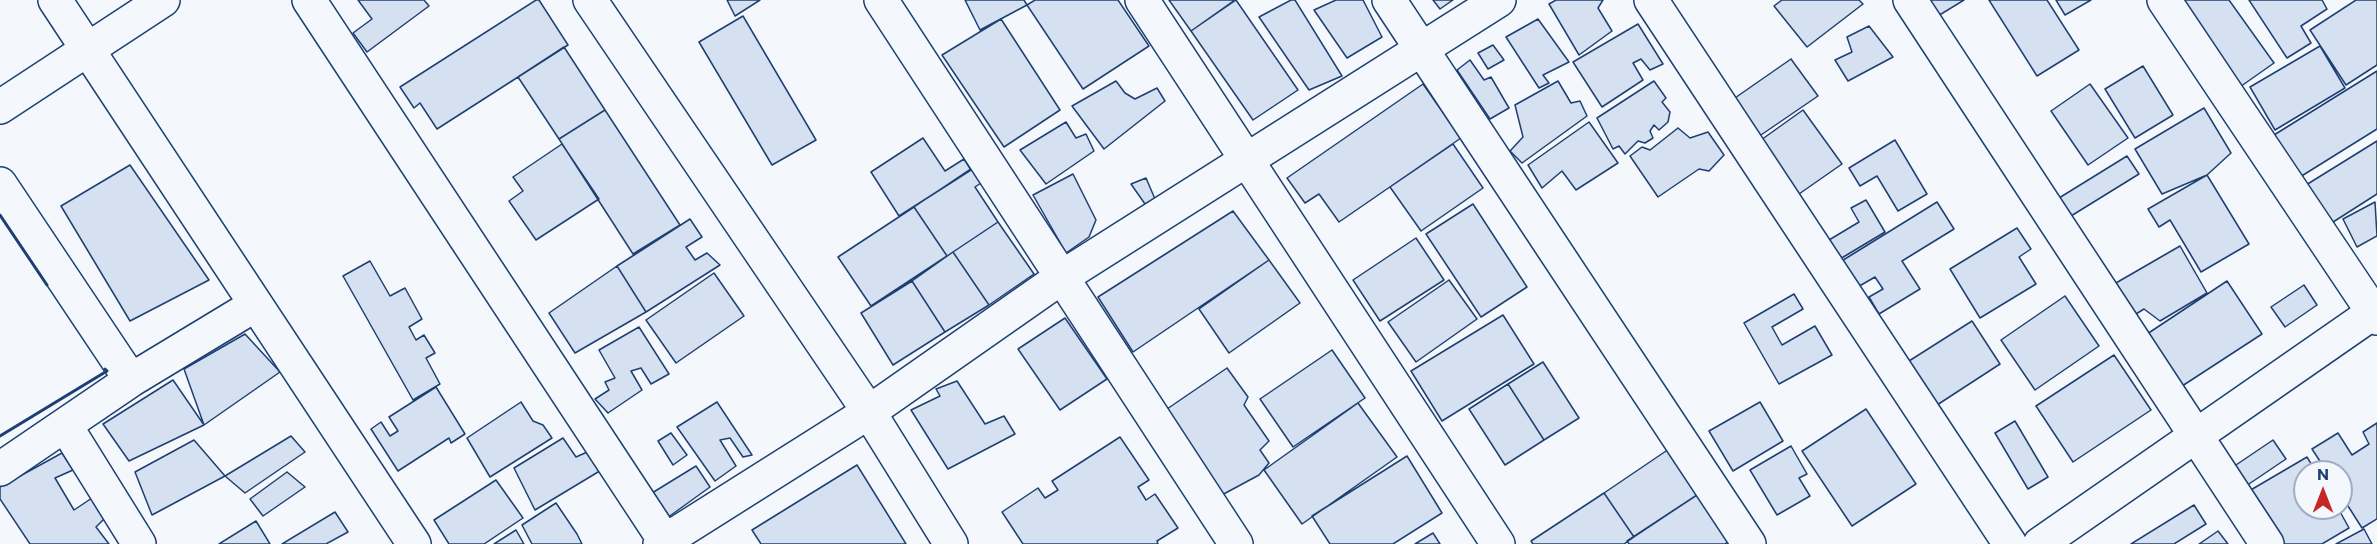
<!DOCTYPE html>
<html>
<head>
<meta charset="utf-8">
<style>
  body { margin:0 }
  #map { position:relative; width:2377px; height:544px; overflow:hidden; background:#f4f7fb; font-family:Commissioner,sans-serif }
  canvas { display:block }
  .north { position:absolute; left:2293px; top:460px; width:60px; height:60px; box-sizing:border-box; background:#f4f7fb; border:2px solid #9eadc5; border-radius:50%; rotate:0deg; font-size:16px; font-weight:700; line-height:24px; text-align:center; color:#1d3f73 }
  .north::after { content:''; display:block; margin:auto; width:21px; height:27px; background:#c62828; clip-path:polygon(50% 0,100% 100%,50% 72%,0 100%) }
</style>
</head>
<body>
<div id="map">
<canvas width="2377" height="544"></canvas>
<div class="north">N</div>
</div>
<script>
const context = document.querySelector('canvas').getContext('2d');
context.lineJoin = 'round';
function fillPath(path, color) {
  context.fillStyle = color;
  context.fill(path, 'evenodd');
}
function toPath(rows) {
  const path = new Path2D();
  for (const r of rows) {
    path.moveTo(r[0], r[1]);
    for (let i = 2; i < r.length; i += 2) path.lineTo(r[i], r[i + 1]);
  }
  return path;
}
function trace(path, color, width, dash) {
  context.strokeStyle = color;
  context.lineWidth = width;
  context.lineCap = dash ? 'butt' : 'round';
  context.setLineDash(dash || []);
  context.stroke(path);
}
const building = toPath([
  [358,0,424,0,429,6,367,52,353,33,372,19,358,0],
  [536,0,539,0,568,45,437,129,420,103,414,108,400,87,536,0],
  [727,0,760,0,735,16,727,0],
  [965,0,1024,0,1027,5,980,30,965,0],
  [1035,0,1118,0,1149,46,1083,89,1027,5,1035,0],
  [1169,0,1235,0,1191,31,1169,0],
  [1236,0,1298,90,1253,120,1191,31,1236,0],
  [1291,0,1295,0,1342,76,1309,90,1259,17,1291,0],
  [1336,0,1363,0,1382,37,1347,58,1314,10,1336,0],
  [1433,0,1453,0,1440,9,1433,0],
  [1556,0,1603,0,1598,8,1612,31,1579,55,1549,4,1556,0],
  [1782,0,1859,0,1863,4,1807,47,1774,6,1782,0],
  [1914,0,1964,0,1928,22,1914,0],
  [1989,0,2047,0,2079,50,2037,76,1989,0],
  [2056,0,2091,0,2065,15,2056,0],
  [2182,0,2229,0,2274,63,2237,89,2182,0],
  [2249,0,2322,0,2327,9,2301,26,2311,43,2287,58,2249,0],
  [2356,0,2377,0,2377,65,2346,85,2310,30,2356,0],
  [743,16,816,140,772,165,699,42,743,16],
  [1001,19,1060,110,1004,147,942,55,1001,19],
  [1538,19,1569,62,1543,75,1549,83,1539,88,1506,37,1538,19],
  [1638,24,1663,64,1650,70,1641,59,1633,63,1643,80,1602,107,1573,62,1638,24],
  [1869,26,1893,57,1848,81,1835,60,1852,52,1847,37,1869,26],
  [1493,45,1504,60,1488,69,1478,53,1493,45],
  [2320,46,2345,88,2275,130,2250,87,2320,46],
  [564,47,605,110,559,139,518,77,564,47],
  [1791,59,1818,96,1758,137,1732,100,1791,59],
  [1470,60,1484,80,1491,77,1509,108,1490,119,1457,70,1470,60],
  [2143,66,2173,115,2135,138,2105,89,2143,66],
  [2377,71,2377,129,2300,177,2274,135,2377,71],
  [1116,81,1125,93,1135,99,1157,88,1165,101,1104,149,1072,106,1116,81],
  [1558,81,1571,103,1580,101,1587,116,1522,163,1510,151,1523,137,1515,105,1558,81],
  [1654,81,1666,98,1662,102,1670,112,1668,122,1659,130,1654,125,1650,131,1653,138,1645,143,1638,141,1625,154,1619,146,1613,149,1597,118,1654,81],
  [1423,84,1461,138,1339,222,1319,194,1305,203,1287,178,1423,84],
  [2090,84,2128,138,2088,165,2051,111,2090,84],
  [2204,108,2231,153,2207,175,2162,194,2135,149,2204,108],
  [605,110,680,225,633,254,559,139,605,110],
  [1803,110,1842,164,1799,194,1761,140,1803,110],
  [1066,122,1076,138,1086,134,1094,151,1046,184,1020,150,1066,122],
  [1589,122,1618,163,1576,190,1562,171,1542,188,1528,165,1589,122],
  [1678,128,1690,138,1708,132,1724,155,1709,171,1699,169,1658,197,1630,156,1642,147,1650,150,1678,128],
  [923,138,945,171,964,159,971,170,899,216,871,172,923,138],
  [1895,140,1927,194,1898,211,1877,176,1860,186,1849,168,1895,140],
  [2377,141,2377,194,2330,224,2306,185,2377,141],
  [562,144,599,199,536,240,509,201,523,191,513,177,562,144],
  [1453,144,1483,188,1421,231,1390,187,1453,144],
  [2127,156,2139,174,2071,216,2059,198,2127,156],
  [130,165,209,280,130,321,61,206,130,165],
  [975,166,984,181,975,187,998,222,947,256,914,207,975,166],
  [1073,174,1096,220,1089,237,1066,253,1033,195,1073,174],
  [2207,175,2249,244,2201,272,2170,220,2159,227,2148,209,2207,175],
  [1146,178,1155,199,1145,204,1131,184,1146,178],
  [1866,200,1885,232,1840,259,1829,240,1859,222,1851,208,1866,200],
  [1937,202,1954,229,1902,261,1920,289,1879,314,1869,297,1883,289,1875,277,1856,288,1840,262,1937,202],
  [2375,202,2377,236,2357,247,2343,219,2375,202],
  [1473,204,1527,287,1481,317,1426,234,1473,204],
  [914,207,947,256,871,306,838,257,914,207],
  [1233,211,1269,260,1133,352,1098,297,1233,211],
  [690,219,702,237,686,247,695,260,707,253,720,265,646,312,617,266,690,219],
  [998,222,1034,274,989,305,953,252,998,222],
  [2017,228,2031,249,2019,257,2036,284,1980,318,1950,269,2017,228],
  [1416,238,1444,280,1380,321,1353,280,1416,238],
  [2180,246,2207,293,2160,321,2144,309,2128,319,2109,287,2180,246],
  [953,252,989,305,945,332,912,281,953,252],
  [1269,260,1300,303,1229,353,1199,309,1269,260],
  [370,261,390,296,405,288,422,319,409,327,416,340,424,335,435,353,426,358,440,384,413,400,343,276,370,261],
  [617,266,646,312,575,353,549,313,617,266],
  [714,273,744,316,676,363,646,320,714,273],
  [1449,280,1477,319,1416,362,1388,322,1449,280],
  [912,281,945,332,893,365,861,313,912,281],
  [2227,281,2262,334,2176,390,2141,338,2227,281],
  [2304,285,2317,305,2285,327,2271,307,2304,285],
  [1794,294,1803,309,1772,327,1782,345,1815,326,1832,355,1779,384,1744,323,1794,294],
  [2065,296,2099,346,2035,390,2001,340,2065,296],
  [1503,315,1534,364,1442,421,1411,371,1503,315],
  [1065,318,1107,379,1060,410,1018,349,1065,318],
  [1972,321,2000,364,1937,405,1909,361,1972,321],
  [639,327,669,374,651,384,641,368,631,371,642,390,608,413,595,399,609,390,605,382,615,378,599,350,639,327],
  [245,334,280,372,204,425,184,369,245,334],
  [1332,350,1365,398,1293,447,1260,399,1332,350],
  [2114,355,2151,410,2073,462,2036,406,2114,355],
  [1543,362,1579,418,1544,440,1508,384,1543,362],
  [1227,368,1248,397,1244,405,1269,441,1260,450,1269,463,1259,475,1220,496,1167,409,1227,368],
  [173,380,204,425,129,461,103,424,173,380],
  [957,381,985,424,1004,416,1015,434,948,469,911,410,940,396,936,389,957,381],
  [1508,384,1544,440,1505,465,1469,409,1508,384],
  [436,387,465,434,451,443,449,438,398,471,371,429,381,422,390,436,398,431,389,417,436,387],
  [521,402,533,421,543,425,552,438,490,477,467,438,521,402],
  [717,402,752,455,743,457,730,438,720,440,736,466,715,481,677,427,717,402],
  [1760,402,1783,441,1733,471,1709,431,1760,402],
  [1358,403,1397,457,1302,524,1264,470,1358,403],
  [1866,409,1916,484,1852,526,1802,451,1866,409],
  [2015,421,2048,477,2028,489,1995,433,2015,421],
  [2377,423,2377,519,2362,528,2341,495,2341,472,2327,472,2312,449,2338,433,2352,455,2369,444,2363,432,2377,423],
  [671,433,687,455,673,465,658,441,671,433],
  [291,436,305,452,245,493,225,476,291,436],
  [1120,437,1149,480,1138,487,1146,500,1155,494,1178,528,1157,541,1158,544,1023,544,1002,512,1038,488,1045,498,1058,490,1052,481,1120,437],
  [563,438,576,457,594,449,603,469,535,510,514,468,563,438],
  [194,440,225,476,152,515,135,472,194,440],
  [2273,440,2286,459,2243,488,2230,469,2273,440],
  [1791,446,1807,474,1799,478,1810,496,1777,515,1750,470,1791,446],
  [1669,449,1700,493,1634,537,1604,493,1669,449],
  [62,453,73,470,55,478,74,510,95,496,105,518,96,527,109,544,30,544,0,499,0,487,62,453],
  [1407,456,1442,513,1393,544,1330,544,1312,516,1407,456],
  [2307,457,2316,472,2305,472,2305,508,2338,508,2349,528,2322,544,2280,544,2249,491,2307,457],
  [857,465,906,544,761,544,752,530,857,465],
  [696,466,710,487,667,518,652,493,696,466],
  [287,472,305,487,263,516,250,499,287,472],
  [496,480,523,518,484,544,449,544,434,520,496,480],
  [1604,493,1634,537,1624,544,1533,544,1531,541,1604,493],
  [1700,493,1733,539,1725,544,1629,544,1627,541,1700,493],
  [556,503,577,534,582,544,532,544,522,525,556,503],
  [2194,505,2206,524,2174,544,2131,544,2194,505],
  [335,512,348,532,326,544,282,544,335,512],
  [256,521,270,544,219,544,256,521],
  [2364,529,2372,544,2336,544,2364,529],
  [516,530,524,544,494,544,516,530],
  [2218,531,2228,544,2199,544,2218,531],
  [1433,533,1440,544,1415,544,1433,533]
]);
fillPath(building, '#d5e0f0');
trace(building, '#1d3f73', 1.5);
const minor = toPath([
  [55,0,414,544],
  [309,0,667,544],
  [590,0,869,412,951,544],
  [881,0,1236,544],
  [1142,0,1498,544],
  [1389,0,1749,544],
  [1651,0,2010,544],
  [1910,0,2267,544],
  [2164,0,2377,318],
  [0,107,163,0],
  [0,184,131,380],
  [65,425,139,544],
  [0,469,131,380,255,305],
  [660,544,869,412,1062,277,1499,0],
  [2040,544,2377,310]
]);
trace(minor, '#1d3f73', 36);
trace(minor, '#f4f7fb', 33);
trace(toPath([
  [0,215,47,285],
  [0,436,107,371,105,369]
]), '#1d3f73', 3);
</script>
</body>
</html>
